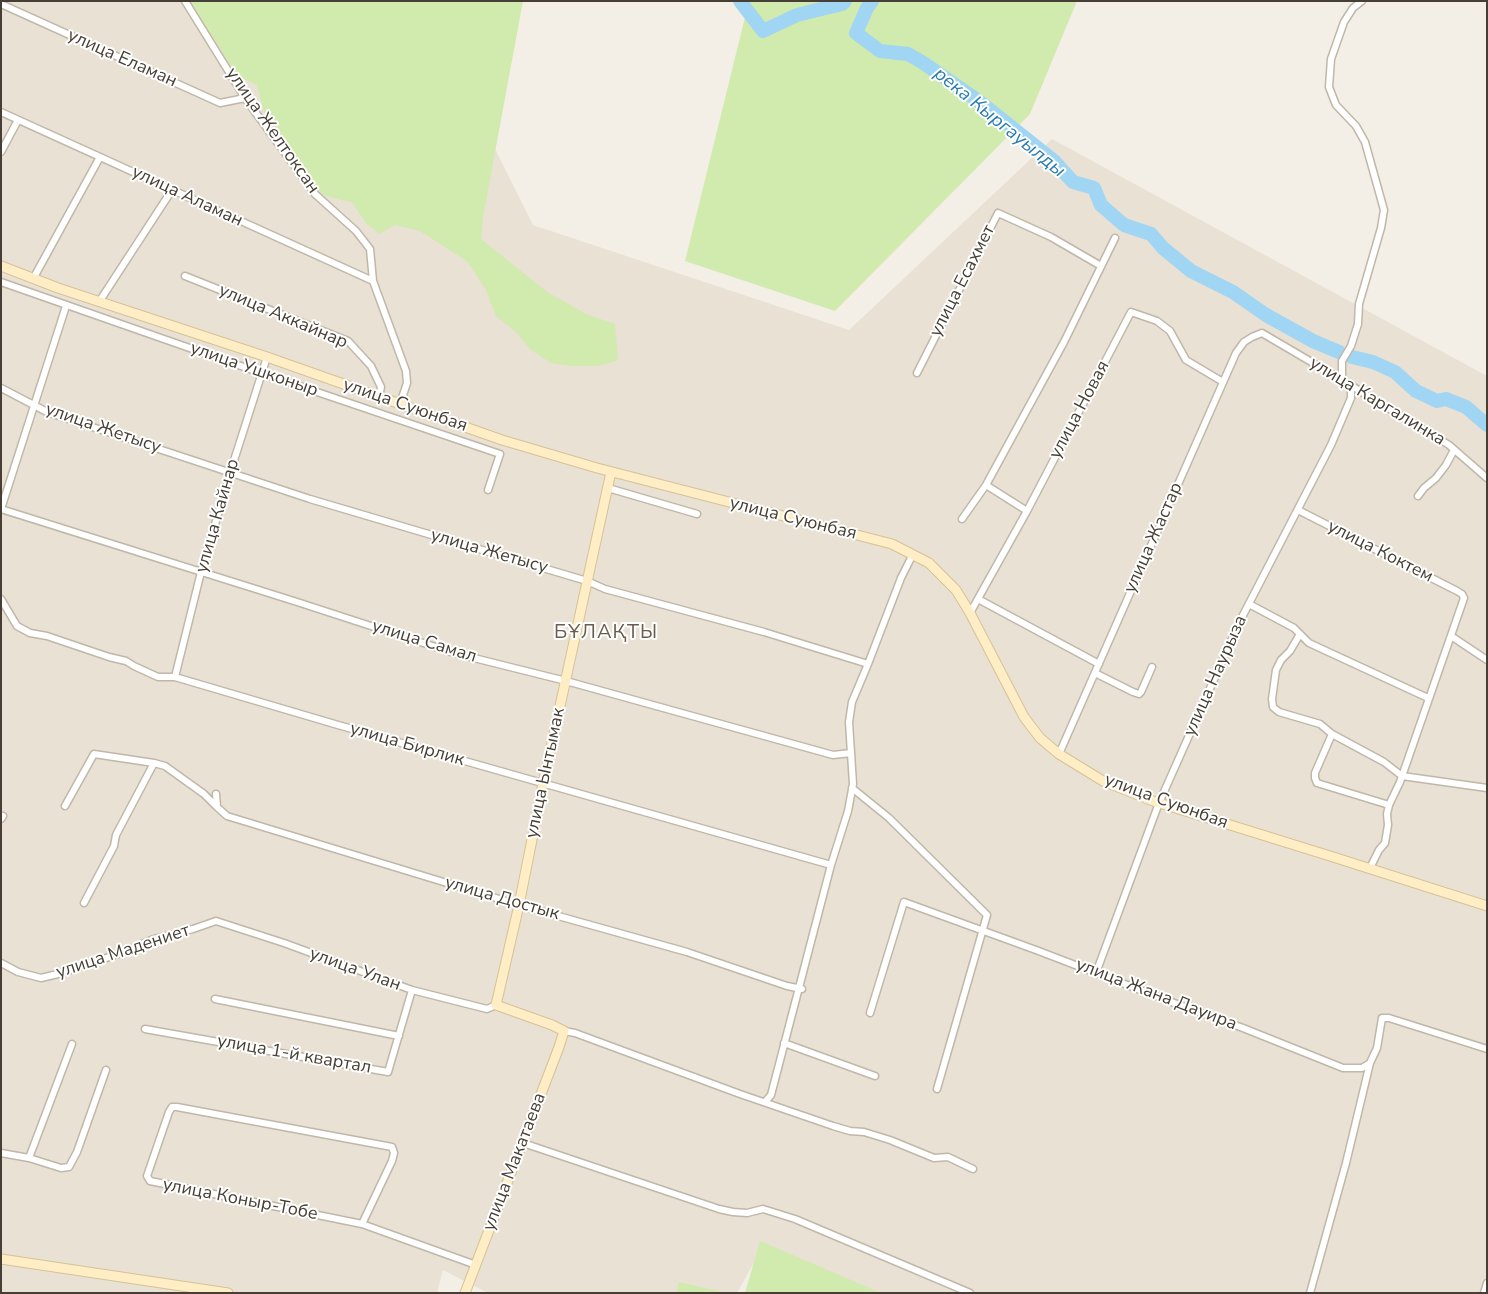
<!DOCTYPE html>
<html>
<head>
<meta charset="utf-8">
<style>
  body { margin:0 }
  #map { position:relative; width:1488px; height:1294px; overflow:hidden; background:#f4efe6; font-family:"Nunito Sans",sans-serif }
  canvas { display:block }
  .frame { position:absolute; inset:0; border:2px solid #473f35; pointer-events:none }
</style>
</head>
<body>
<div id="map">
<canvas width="1488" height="1294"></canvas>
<div class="frame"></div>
</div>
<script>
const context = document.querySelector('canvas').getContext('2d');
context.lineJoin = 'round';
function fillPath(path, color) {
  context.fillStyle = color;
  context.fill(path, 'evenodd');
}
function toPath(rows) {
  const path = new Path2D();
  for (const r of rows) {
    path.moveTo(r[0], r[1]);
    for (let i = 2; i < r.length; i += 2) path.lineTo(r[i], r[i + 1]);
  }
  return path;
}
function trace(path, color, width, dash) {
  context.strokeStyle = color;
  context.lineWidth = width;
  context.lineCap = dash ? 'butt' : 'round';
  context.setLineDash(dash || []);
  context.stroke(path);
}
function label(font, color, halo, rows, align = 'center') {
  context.font = font + ' "Nunito Sans",sans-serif';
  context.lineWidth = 4;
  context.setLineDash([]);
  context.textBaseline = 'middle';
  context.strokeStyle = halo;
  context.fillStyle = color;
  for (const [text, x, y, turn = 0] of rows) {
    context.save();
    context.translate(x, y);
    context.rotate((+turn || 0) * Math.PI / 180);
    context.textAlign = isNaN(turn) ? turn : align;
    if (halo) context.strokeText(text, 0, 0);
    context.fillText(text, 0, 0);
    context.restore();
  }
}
fillPath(toPath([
  [1,1,421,1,533,225,849,330,1052,139,1487,376,1487,1293,868,1293,762,1248,737,1293,488,1293,443,1270,437,1293,1,1293]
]), '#e8e1d4');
fillPath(toPath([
  [189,1,523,1,483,217,481,239,547,292,588,315,615,324,618,360,599,366,571,366,551,363,531,350,516,332,496,316,486,290,467,261,420,231,395,225,379,234,366,223,352,202,342,200,323,195,307,176,284,138,264,112,257,85,236,75,216,41],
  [749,1,1077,1,1030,114,835,311,685,261],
  [760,1241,881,1293,745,1293],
  [679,1282,722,1292,722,1293,676,1293]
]), '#d1eaad');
trace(toPath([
  [740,1,763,31,797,15,842,4,845,1],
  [872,1,867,8,856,33,880,51,908,54,922,62,980,102,1054,161,1073,182,1094,188,1101,205,1124,225,1151,234,1163,248,1191,271,1233,292,1266,315,1313,341,1339,352],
  [1352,357,1373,362,1395,372,1416,391,1437,401,1446,399,1466,407,1487,425]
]), '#a0d5f4', 14);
const street = toPath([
  [185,1,245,98,315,194,356,231,370,249,373,281,406,371,407,383,400,404],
  [1,4,220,103,245,98],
  [1,112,373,281],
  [1,152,18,120],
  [185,276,348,341,371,366,381,387,380,392,377,396],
  [33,279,100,157],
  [1,282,261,373,500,454,488,490],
  [99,302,172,190],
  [917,373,998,213,1051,237,1101,266],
  [1342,380,1342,361,1351,346,1358,324,1359,304,1381,228,1384,210,1365,142,1356,126,1336,105,1329,87,1331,59,1344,22,1353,8,1362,1],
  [1,388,47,412,310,499,587,581,605,589,764,632,868,664,901,578,913,554],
  [986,485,1027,511],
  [608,488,697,514],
  [1418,496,1424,488,1436,478,1446,465,1454,450],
  [1,509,294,601,454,653,566,681,833,755,851,753],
  [1,509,66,306],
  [1298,510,1457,591,1462,594,1464,598,1400,782,1389,805,1387,814,1388,825,1385,843,1379,850,1370,868],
  [962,519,986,485,1064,342,1115,238],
  [1,599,17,626,30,633,47,636,109,657,126,661,134,666,158,677,175,677,338,725,831,865],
  [978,599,1099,664],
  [1249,604,1294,628,1309,643,1428,698],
  [970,613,1027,511,1131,312,1157,321,1170,331,1186,360,1223,382],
  [1300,634,1290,651,1281,660,1276,670,1272,699,1273,707,1279,712,1320,724,1332,734,1384,762,1402,776,1487,788],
  [1451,636,1487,660],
  [1095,673,1133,692,1139,694,1141,692,1152,667],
  [175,677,201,572,230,473,267,357],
  [1332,734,1315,773,1315,778,1317,783,1389,805],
  [1059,754,1236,353,1244,342,1252,337,1262,333,1342,380,1449,445,1487,478],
  [852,788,889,818,987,915,937,1089],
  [216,794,217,807,227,816,519,905,687,952,787,986,802,989],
  [65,806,94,754,154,763],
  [1,819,3,816],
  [84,903,114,846,116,835,154,763,165,766,204,794,217,807],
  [1,963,18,972,41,978,62,973,118,954,154,939,193,929,216,921,284,943,412,990,487,1009,496,1005],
  [1096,973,1159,803,1240,621,1331,445,1351,398,1351,386],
  [215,999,399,1036],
  [870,1013,904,902,1036,950,1182,1006,1243,1028,1343,1068,1362,1068,1370,1063,1377,1048,1382,1018,1389,1018,1487,1049],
  [145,1029,388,1072,412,990],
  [564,1031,575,1033,740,1094,833,1126,850,1131,864,1132,890,1140,934,1158,948,1157,973,1169],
  [784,1043,875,1076],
  [765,1102,771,1095,831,865,848,811,853,784,849,722,852,702,868,664],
  [523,1143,719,1209,733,1212,747,1213,763,1209,795,1219,970,1293],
  [1,1153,29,1158,61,1168,69,1167,77,1152,106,1070],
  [29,1158,72,1044],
  [362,1224,392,1161,394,1153,392,1147,177,1107,172,1107,169,1112,147,1176,150,1181,362,1224,476,1265],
  [1310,1293,1346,1163,1370,1063],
  [1484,1293,1487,1283]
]);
const secondary = toPath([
  [1,266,58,288,267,357,502,440,597,468,892,544,929,563,956,590,970,613,1024,717,1040,738,1059,754,1103,781,1153,801,1330,856,1487,906],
  [1,1259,228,1293],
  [465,1293,559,1047,564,1031,552,1025,496,1005,519,905,543,784,611,472]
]);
trace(street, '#c0b7a8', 9);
trace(secondary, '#d6c294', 11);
trace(street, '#fff', 6);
trace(secondary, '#ffeec5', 9);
label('18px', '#473f35', '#fff', [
  ["улица Еламан",122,59,24],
  ["улица Желтоксан",272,131,55],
  ["улица Аламан",187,197,25],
  ["улица Есахмет",963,281,-63],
  ["улица Аккайнар",283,317,23],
  ["улица Ушконыр",254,370,19],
  ["улица Каргалинка",1377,402,31],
  ["улица Суюнбая",405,406,19],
  ["улица Новая",1080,410,-62],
  ["улица Жетысу",103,429,19],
  ["улица Кайнар",218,516,-74],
  ["улица Суюнбая",793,519,14],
  ["улица Жастар",1154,538,-66],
  ["улица Жетысу",489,552,16],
  ["улица Коктем",1380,552,27],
  ["улица Самал",424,642,17],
  ["улица Наурыза",1216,676,-66],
  ["улица Бирлик",407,745,16],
  ["улица Ынтымак",546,773,-78],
  ["улица Суюнбая",1166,802,20],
  ["улица Достык",502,899,16],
  ["улица Мадениет",123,952,-18],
  ["улица Улан",355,970,20],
  ["улица Жана Дауира",1156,995,21],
  ["улица 1-й квартал",294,1055,10],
  ["улица Макатаева",515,1162,-69],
  ["улица Коныр-Тобе",240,1200,11]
]);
label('italic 19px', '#287cb0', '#fff', [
  ["река Кыргауылды",999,123,39]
]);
context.letterSpacing = '1px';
label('20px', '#6a5d4c', '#fff', [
  ["БҰЛАҚТЫ",606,633]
]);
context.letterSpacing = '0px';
</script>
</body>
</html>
